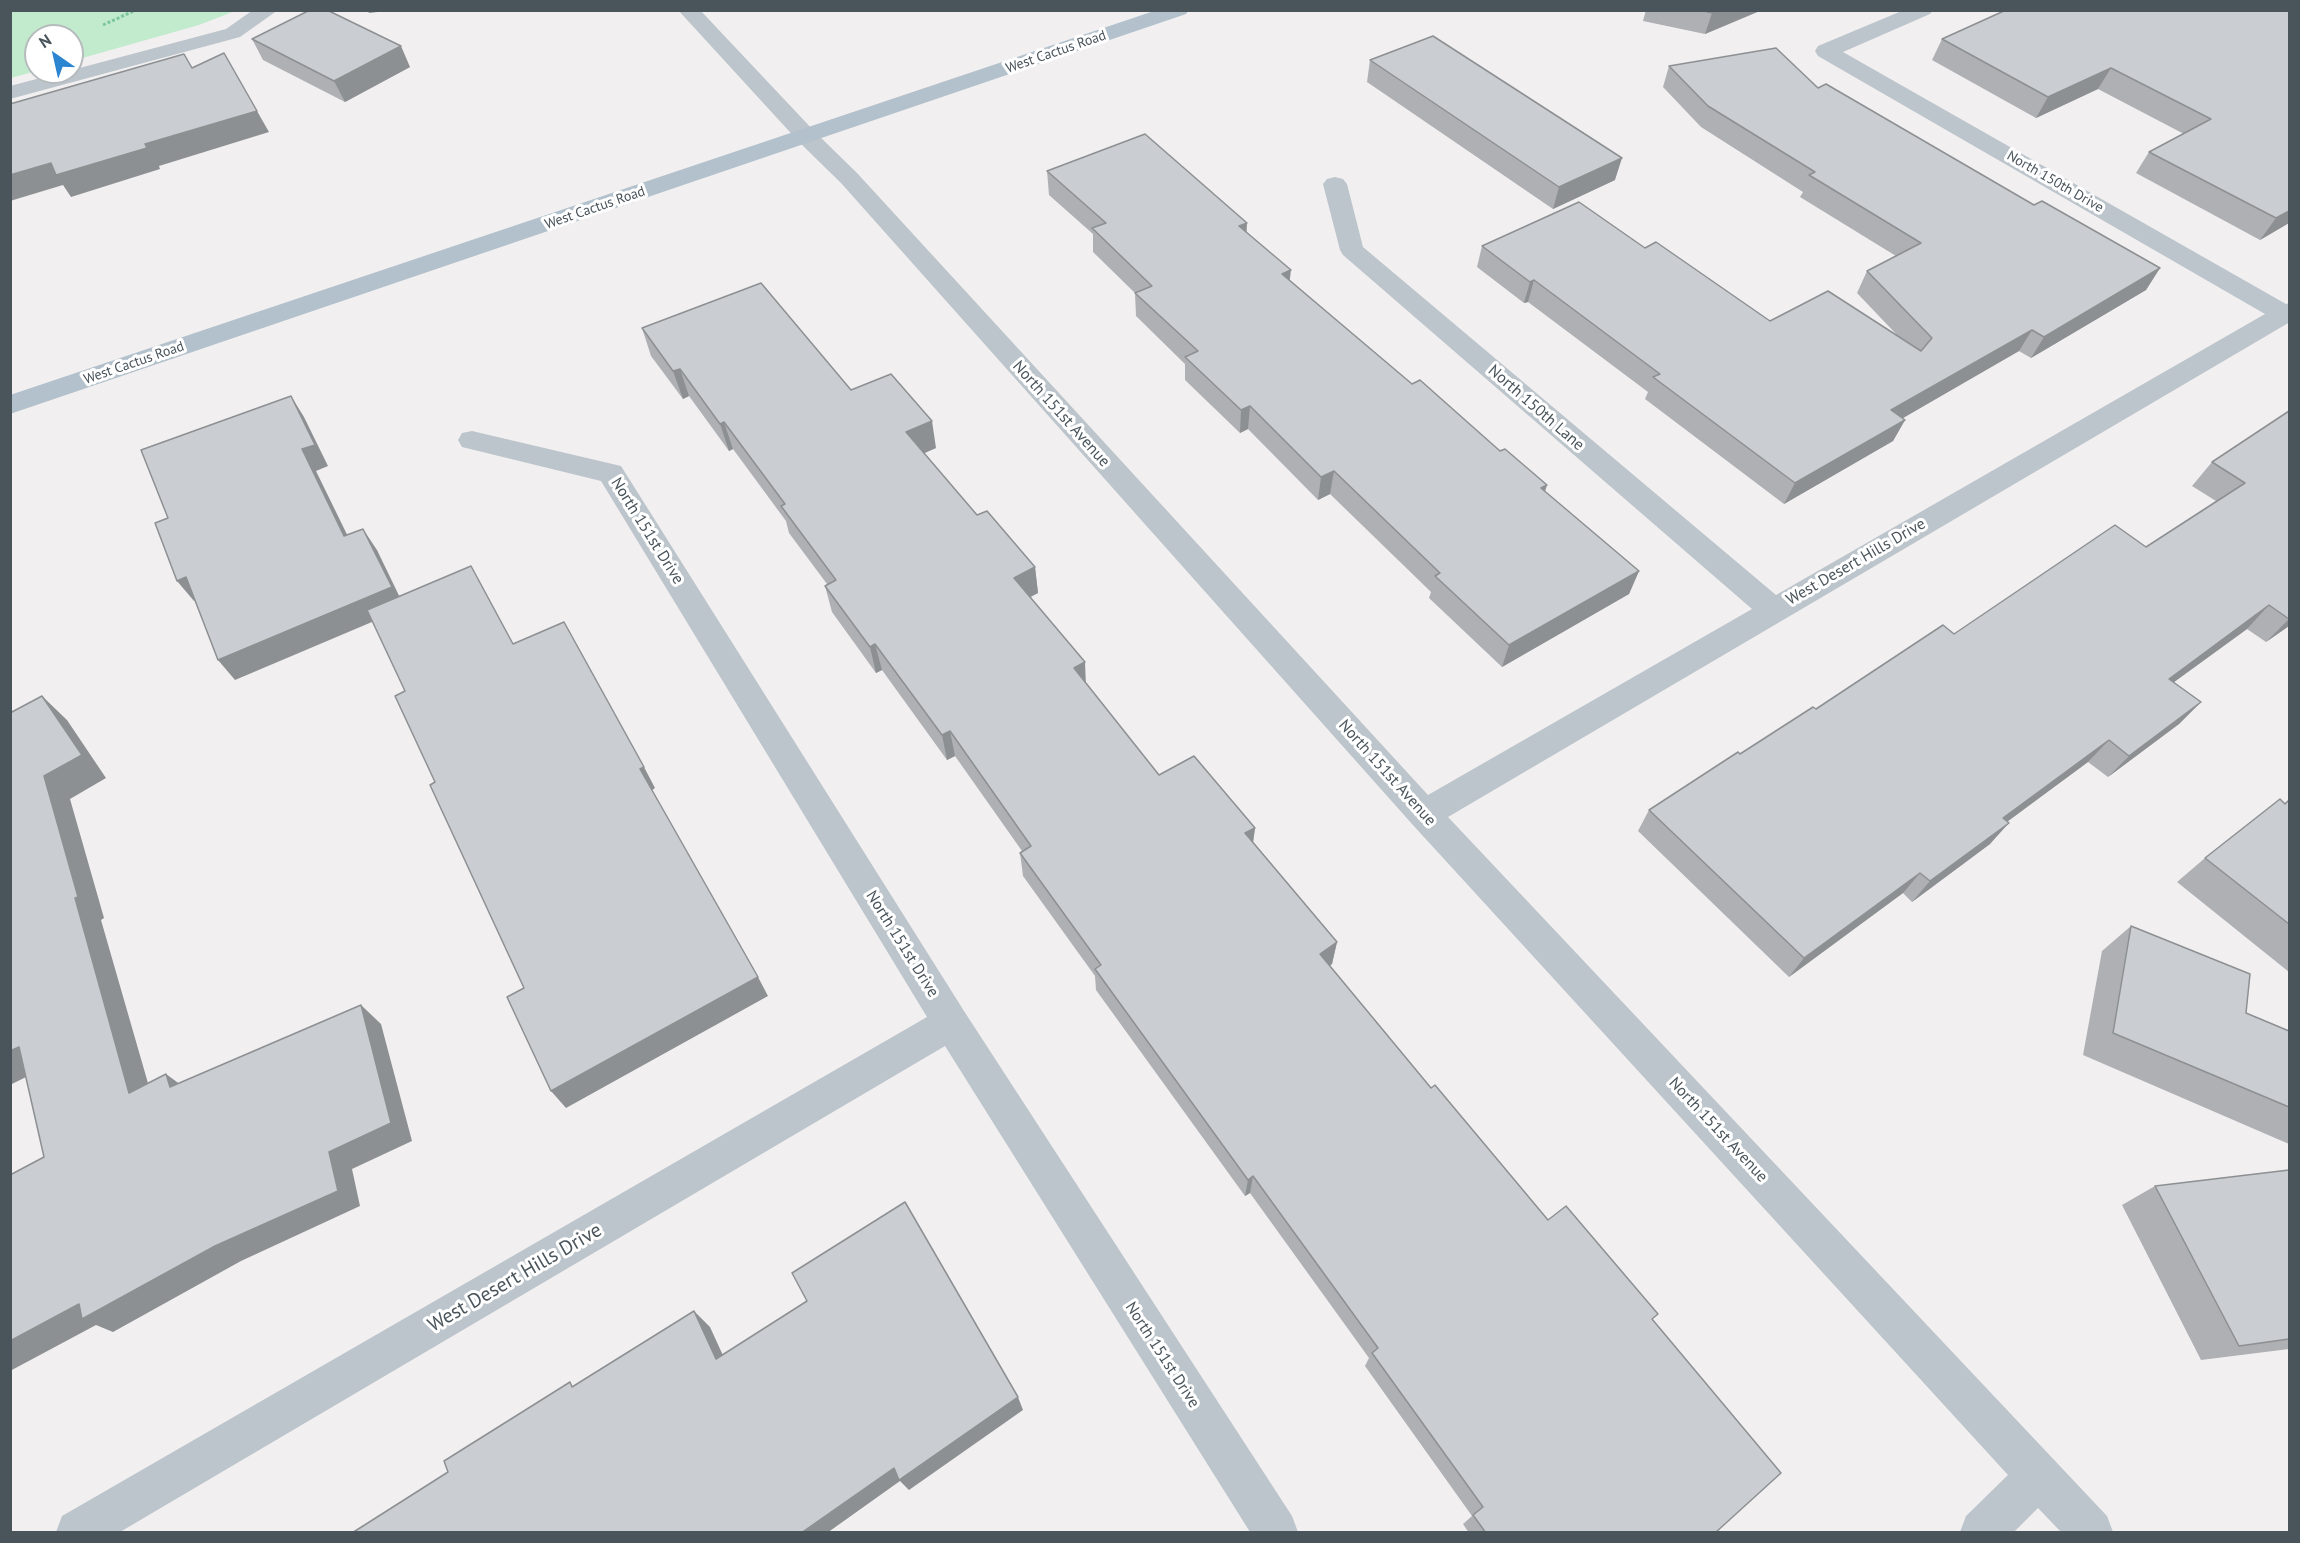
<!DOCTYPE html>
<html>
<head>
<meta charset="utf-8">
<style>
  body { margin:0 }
  #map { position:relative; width:2300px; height:1543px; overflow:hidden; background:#f2eff0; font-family:"PT Sans",sans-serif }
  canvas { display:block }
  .frame { position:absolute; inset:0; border:12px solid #49545b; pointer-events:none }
  .north { position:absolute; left:24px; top:24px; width:60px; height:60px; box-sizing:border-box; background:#fff; border:2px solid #b6bbbd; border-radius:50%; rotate:326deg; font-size:16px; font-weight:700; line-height:24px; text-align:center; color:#49545b }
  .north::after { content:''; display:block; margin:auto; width:21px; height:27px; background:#2b85d0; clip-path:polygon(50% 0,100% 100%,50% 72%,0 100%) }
</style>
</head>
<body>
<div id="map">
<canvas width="2300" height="1543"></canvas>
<div class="frame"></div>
<div class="north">N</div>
</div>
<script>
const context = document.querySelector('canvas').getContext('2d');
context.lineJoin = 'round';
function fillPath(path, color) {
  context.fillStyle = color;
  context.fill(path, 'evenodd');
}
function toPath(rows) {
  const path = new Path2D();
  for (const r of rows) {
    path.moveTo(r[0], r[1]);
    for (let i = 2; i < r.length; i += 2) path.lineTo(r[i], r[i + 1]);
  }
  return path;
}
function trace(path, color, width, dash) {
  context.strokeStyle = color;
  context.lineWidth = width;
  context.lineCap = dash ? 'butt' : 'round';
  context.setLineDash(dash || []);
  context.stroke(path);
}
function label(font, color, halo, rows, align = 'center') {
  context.font = font + ' "PT Sans",sans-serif';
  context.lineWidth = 6;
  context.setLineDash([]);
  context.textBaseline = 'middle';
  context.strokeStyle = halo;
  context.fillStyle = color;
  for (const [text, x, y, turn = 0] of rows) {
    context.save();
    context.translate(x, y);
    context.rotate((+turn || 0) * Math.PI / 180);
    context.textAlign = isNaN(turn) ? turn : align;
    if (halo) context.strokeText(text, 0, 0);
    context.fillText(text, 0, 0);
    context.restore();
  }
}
fillPath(toPath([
  [11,10,235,10,235,11,199,25,72,61,72,36,36,36,36,71,11,78]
]), '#c2ebce');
trace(toPath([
  [103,25,136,10]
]), '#7dc69a', 3, [3, 2]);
fillPath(toPath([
  [253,10,278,10,240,37,10,99,10,86,63,72,72,72,72,70,226,29,253,10],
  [678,10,700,10,815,132,857,173,1428,795,1752,609,1343,255,1340,250,1323,184,1327,179,1335,177,1343,179,1347,184,1363,247,1776,595,2265,314,1818,56,1815,51,1818,46,1904,10,1933,10,1930,14,1843,52,2286,304,2290,303,2290,322,1448,817,2107,1516,2113,1532,2061,1532,2038,1508,2014,1532,1960,1532,1966,1516,2008,1475,1412,824,841,183,799,142,678,10],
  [472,431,621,466,964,1011,1292,1516,1298,1532,1250,1532,945,1046,120,1532,56,1532,62,1516,927,1017,601,481,462,447,458,440,462,433,472,431]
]), '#bcc5cb');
fillPath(toPath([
  [1157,10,1189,10,1186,14,10,414,10,395,1157,10]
]), '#b2c1cb');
fillPath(toPath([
  [1646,10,1762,10,1705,34,1643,21],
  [2289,10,2289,223,2260,240,2136,173,2149,152,2184,134,2098,89,2036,118,1932,60,1942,39],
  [252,39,410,67,345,102,263,60],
  [1370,60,1615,180,1553,209,1367,82],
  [1669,66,1818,88,2034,205,2160,268,2146,290,2031,358,2019,351,1902,418,1905,420,1893,441,1784,504,1645,399,1648,392,1528,302,1524,303,1477,267,1482,246,1645,248,1770,321,1898,336,1857,293,1867,271,1896,256,1800,197,1803,192,1701,127,1663,87],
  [1047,171,1247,233,1290,280,1412,384,1545,492,1639,571,1629,594,1502,667,1429,598,1431,592,1330,494,1318,500,1248,429,1240,433,1185,380,1185,364,1136,316,1135,293,1093,252,1093,234,1049,195],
  [642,328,851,390,936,448,924,453,977,515,1035,567,1038,593,1030,597,1086,684,1159,775,1255,828,1253,842,1337,942,1332,964,1330,966,1431,1088,1548,1220,1652,1319,1715,1533,1469,1533,1463,1524,1472,1516,1365,1366,1369,1358,1250,1193,1245,1196,1096,990,1095,976,1023,876,1020,853,1022,851,955,756,947,760,882,670,876,673,832,612,825,586,827,584,789,533,786,521,733,449,729,451,689,396,683,399,651,356],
  [2289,411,2289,626,2266,642,2247,629,2174,682,2201,702,2179,724,2108,777,2088,762,2007,821,1990,844,1912,902,1903,893,1789,977,1638,831,1649,810,1816,709,1954,634,2146,547,2216,501,2192,486,2212,462],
  [2289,800,2289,972,2177,882,2205,858],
  [2131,926,2246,1013,2289,1031,2289,1144,2083,1055,2102,951],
  [2289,1170,2289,1349,2201,1360,2122,1205,2155,1186]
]), '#aeb0b4');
fillPath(toPath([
  [367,10,395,10,369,13],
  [1718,10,1762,10,1705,34,1712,13],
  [401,46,410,67,345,102,334,81],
  [2111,68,2098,89,2036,118,2048,97],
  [257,111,269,132,159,166,160,169,71,197,63,185,10,201,10,175,51,163,145,144],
  [1622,158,1615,180,1553,209,1559,187],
  [2289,211,2289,223,2260,240,2276,218],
  [1247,223,1246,247,1239,226],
  [2160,268,2146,290,2031,358,2044,337],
  [1291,270,1288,294,1282,274],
  [1534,280,1528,302,1524,303,1530,282],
  [2032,330,2019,351,1879,432,1891,410],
  [680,369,689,396,683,399,673,371],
  [291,396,304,417,328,466,316,471,358,557,344,536,302,449],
  [1250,406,1248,429,1240,433,1241,410],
  [1905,420,1893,441,1784,504,1795,483],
  [932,421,936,448,911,459,906,432],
  [724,422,733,449,729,451,720,424],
  [1334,471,1330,494,1318,500,1321,477],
  [1547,485,1540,508,1541,488],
  [363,529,377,550,405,608,235,680,218,660],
  [1035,567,1038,593,1017,604,1014,578],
  [1639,571,1629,594,1502,667,1509,645],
  [186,577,203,598,194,601,177,581],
  [2269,605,2247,629,2148,701,2169,679],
  [2289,619,2289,626,2266,642],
  [875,644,882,670,876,673,870,647],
  [1085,662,1086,687,1074,668],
  [42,696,67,720,106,778,70,799,104,918,101,920,156,1111,129,1093,75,898,44,776],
  [2201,702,2179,724,2108,777,2129,756],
  [950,731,955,756,947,760,942,735],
  [2109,740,2088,762,1984,839,2003,818],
  [644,767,655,788,651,791,640,769],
  [2009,823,1990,844,1912,902,1930,881],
  [1255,828,1252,851,1245,833],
  [1920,873,1903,893,1789,977,1804,958],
  [1337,942,1332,964,1315,975,1320,954],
  [758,977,768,996,566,1108,551,1091],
  [361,1005,381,1024,412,1141,352,1169,360,1206,241,1261,113,1332,96,1325,10,1371,10,1341,79,1304,329,1152],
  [19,1047,48,1066,10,1085,10,1051],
  [166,1074,192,1093,170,1087],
  [1253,1176,1250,1193,1245,1196,1248,1180],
  [694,1311,710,1327,731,1373,716,1359],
  [1018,1397,1023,1410,909,1490,900,1481,827,1533,801,1533,894,1468]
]), '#8d9092');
const building = toPath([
  [310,10,327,10,401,46,334,81,252,39,310,10],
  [1700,10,1718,10,1712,13,1700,10],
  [2006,10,2289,10,2289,211,2276,218,2149,152,2211,119,2111,68,2048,97,1942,39,2006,10],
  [1433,36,1622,158,1559,187,1370,60,1433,36],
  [1776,48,1818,88,1826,84,2034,205,2042,201,2160,268,2044,337,2032,330,1891,410,1905,420,1795,483,1653,377,1660,374,1534,280,1530,282,1482,246,1579,202,1645,248,1656,242,1770,321,1828,291,1921,351,1932,338,1867,271,1921,243,1809,175,1815,172,1708,106,1669,66,1776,48],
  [224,53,257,111,145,144,147,148,56,175,51,163,10,175,10,104,184,54,192,68,224,53],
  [1145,134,1247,223,1239,226,1291,270,1282,274,1412,384,1420,380,1500,451,1505,449,1547,485,1541,488,1639,571,1509,645,1435,576,1440,573,1334,471,1321,477,1250,406,1241,410,1185,357,1198,351,1135,293,1152,286,1092,228,1106,223,1047,171,1145,134],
  [761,283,851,390,891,374,932,421,906,432,977,515,987,511,1035,567,1014,578,1085,662,1074,668,1159,775,1194,756,1255,828,1245,833,1337,942,1320,954,1431,1088,1435,1085,1548,1220,1566,1206,1658,1314,1652,1319,1781,1473,1715,1533,1486,1533,1473,1515,1483,1507,1372,1353,1378,1348,1253,1176,1248,1180,1095,969,1101,965,1020,853,1031,846,950,731,942,735,875,644,870,647,825,586,836,580,781,506,785,504,724,422,720,424,680,369,673,371,642,328,761,283],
  [291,396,315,445,302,449,344,536,363,529,392,587,218,660,186,577,177,581,155,523,168,518,141,450,291,396],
  [2289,411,2289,619,2269,605,2169,679,2201,702,2129,756,2109,740,2003,818,2009,823,1930,881,1920,873,1804,958,1649,810,1738,752,1740,754,1813,707,1816,709,1943,625,1954,634,2115,525,2146,547,2245,483,2212,462,2289,411],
  [471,566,513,644,564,622,644,767,640,769,758,977,551,1091,507,997,524,988,430,785,435,782,395,696,405,691,367,610,471,566],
  [42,696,82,755,44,776,78,897,75,898,129,1093,166,1074,170,1087,361,1005,391,1123,329,1152,338,1191,215,1246,82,1319,79,1304,10,1341,10,1175,44,1157,19,1047,10,1051,10,713,42,696],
  [2280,799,2285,804,2289,800,2289,924,2205,858,2280,799],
  [2131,926,2250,974,2246,1013,2289,1031,2289,1107,2113,1033,2131,926],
  [2289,1170,2289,1339,2239,1346,2155,1186,2289,1170],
  [905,1202,1018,1397,899,1480,894,1468,801,1533,352,1533,448,1472,444,1461,570,1382,572,1387,694,1311,716,1359,807,1301,792,1273,905,1202]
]);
fillPath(building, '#cacdd1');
trace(building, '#8d9092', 1.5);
label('14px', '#49545b', '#fff', [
  ["West Cactus Road",1056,52,-19],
  ["North 150th Drive",2055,182,30],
  ["West Cactus Road",595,208,-19],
  ["West Cactus Road",134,363,-19]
]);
label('16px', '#49545b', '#fff', [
  ["North 150th Lane",1536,408,41],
  ["North 151st Avenue",1061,414,48],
  ["North 151st Drive",647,531,58],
  ["West Desert Hills Drive",1856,562,-30],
  ["North 151st Avenue",1387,773,48],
  ["North 151st Drive",902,944,58],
  ["North 151st Avenue",1718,1130,47],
  ["North 151st Drive",1162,1355,57]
]);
label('20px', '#49545b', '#fff', [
  ["West Desert Hills Drive",515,1278,-30]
]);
</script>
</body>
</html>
